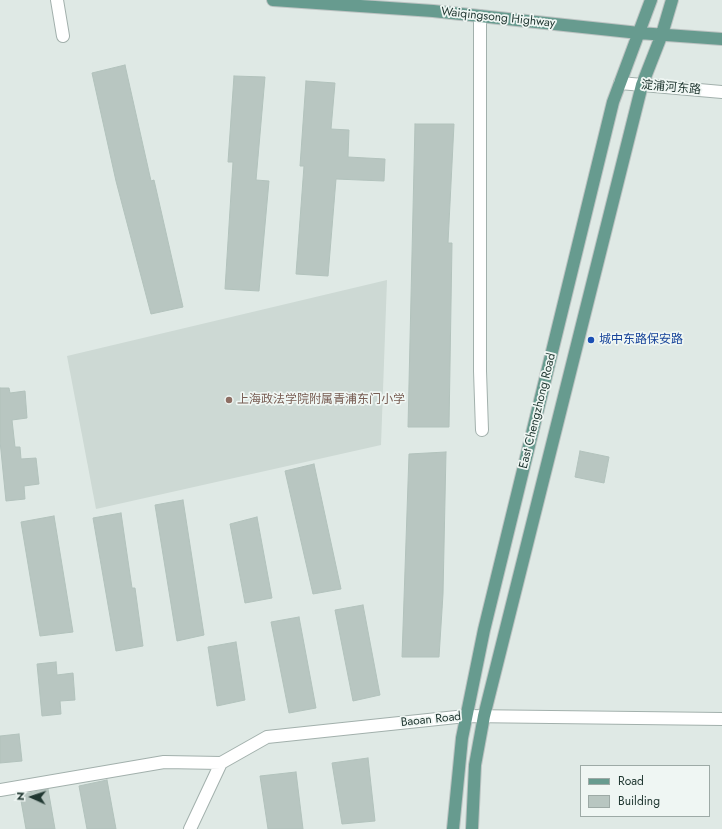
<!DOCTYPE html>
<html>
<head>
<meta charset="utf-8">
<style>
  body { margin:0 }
  #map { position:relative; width:722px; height:829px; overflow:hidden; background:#dfe9e5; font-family:Jost,sans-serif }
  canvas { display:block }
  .legend { position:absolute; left:580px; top:765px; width:130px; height:52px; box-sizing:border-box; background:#eff6f3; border:1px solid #9daaa6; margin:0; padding:5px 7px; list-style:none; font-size:12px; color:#213832 }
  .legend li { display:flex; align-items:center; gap:8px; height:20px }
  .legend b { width:20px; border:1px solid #9daaa6 }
  .north { position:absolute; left:12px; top:777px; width:40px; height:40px; -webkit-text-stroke:3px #eff6f3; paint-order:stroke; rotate:273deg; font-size:11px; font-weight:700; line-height:16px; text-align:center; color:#213832 }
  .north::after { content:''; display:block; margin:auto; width:14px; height:18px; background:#213832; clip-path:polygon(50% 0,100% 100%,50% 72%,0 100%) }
</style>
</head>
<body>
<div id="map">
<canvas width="722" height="829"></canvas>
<ul class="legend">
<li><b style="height:5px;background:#679b8f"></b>Road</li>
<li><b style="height:11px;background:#b8c6c1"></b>Building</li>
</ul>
<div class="north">N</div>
</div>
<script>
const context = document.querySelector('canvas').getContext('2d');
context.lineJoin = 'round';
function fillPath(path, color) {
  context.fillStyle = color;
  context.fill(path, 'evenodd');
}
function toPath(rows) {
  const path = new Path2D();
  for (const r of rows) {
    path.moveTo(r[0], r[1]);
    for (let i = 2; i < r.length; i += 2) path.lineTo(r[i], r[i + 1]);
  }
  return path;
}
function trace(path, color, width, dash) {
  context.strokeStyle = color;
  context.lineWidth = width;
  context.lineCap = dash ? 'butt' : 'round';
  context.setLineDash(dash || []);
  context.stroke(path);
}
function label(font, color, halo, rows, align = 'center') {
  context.font = font + ' Jost,"Noto Sans SC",sans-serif';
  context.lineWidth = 3.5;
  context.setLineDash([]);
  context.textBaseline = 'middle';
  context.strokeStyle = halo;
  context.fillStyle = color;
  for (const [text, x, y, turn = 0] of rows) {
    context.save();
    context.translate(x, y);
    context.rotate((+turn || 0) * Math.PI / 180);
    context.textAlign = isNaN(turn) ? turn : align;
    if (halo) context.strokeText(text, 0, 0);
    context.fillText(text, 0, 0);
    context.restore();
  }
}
fillPath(toPath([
  [387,280,381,445,96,509,67,356]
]), '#cdd9d4');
const building = toPath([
  [125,65,151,181,154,180,183,307,151,314,116,181,92,73,125,65],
  [234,76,265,77,256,180,269,181,259,291,225,289,233,162,228,162,234,76],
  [306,81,335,83,331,129,349,130,348,157,385,159,384,181,336,179,328,276,296,274,304,166,300,166,306,81],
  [415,124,454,124,448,243,452,243,449,427,408,427,415,124],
  [0,388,9,388,10,393,25,391,27,418,12,420,15,447,20,447,21,459,36,458,39,484,24,486,25,499,6,501,0,441,0,388],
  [580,451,609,457,604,483,575,477,580,451],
  [446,452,443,594,439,657,402,657,409,454,446,452],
  [314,464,341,589,313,594,285,471,314,464],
  [183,500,204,635,177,641,155,505,183,500],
  [121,513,132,588,135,588,143,646,116,651,93,518,121,513],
  [54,516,73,632,40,636,21,522,54,516],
  [257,517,272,598,245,603,230,524,257,517],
  [363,605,380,695,353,701,335,610,363,605],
  [299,617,316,708,289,713,271,622,299,617],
  [236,642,245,700,217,706,208,647,236,642],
  [56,662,57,675,73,673,75,700,60,701,61,714,42,716,37,664,56,662],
  [19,734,22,761,0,763,0,736,19,734],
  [368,758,375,821,342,824,332,763,368,758],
  [296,772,303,829,268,829,260,776,296,772],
  [107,780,116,829,87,829,79,786,107,780],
  [48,789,55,829,26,829,20,795,48,789]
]);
fillPath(building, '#b8c6c1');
trace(building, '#b2c2bc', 1);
const minor = toPath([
  [57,0,63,36],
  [480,16,480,371,482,430],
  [620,83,722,92],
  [0,790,164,762,221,763],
  [190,829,221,763,267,737,466,716,722,719]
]);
const major = toPath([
  [273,0,433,11,639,33,722,39],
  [453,829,462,738,484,630,613,102,651,0],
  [472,829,475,765,484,716,642,85,662,34,672,0]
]);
trace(minor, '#a2b0ac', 14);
trace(major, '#bcc3c2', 14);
trace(minor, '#fff', 12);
trace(major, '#679b8f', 12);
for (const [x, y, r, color] of [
  [591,340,4,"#1a4fb4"],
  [229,400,4,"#8d6e63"]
]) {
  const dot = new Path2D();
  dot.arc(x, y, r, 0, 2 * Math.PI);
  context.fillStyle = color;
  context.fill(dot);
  trace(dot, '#eff6f3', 1.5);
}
label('12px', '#213832', '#eff6f3', [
  ["Waiqingsong Highway",498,18,6],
  ["淀浦河东路",671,88,5],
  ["East Chengzhong Road",538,411,-76],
  ["Baoan Road",431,720,-6]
]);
label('12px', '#164399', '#eff6f3', [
  ["城中东路保安路",599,340]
], 'left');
label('12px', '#785e54', '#eff6f3', [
  ["上海政法学院附属青浦东门小学",237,400]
], 'left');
</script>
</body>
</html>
